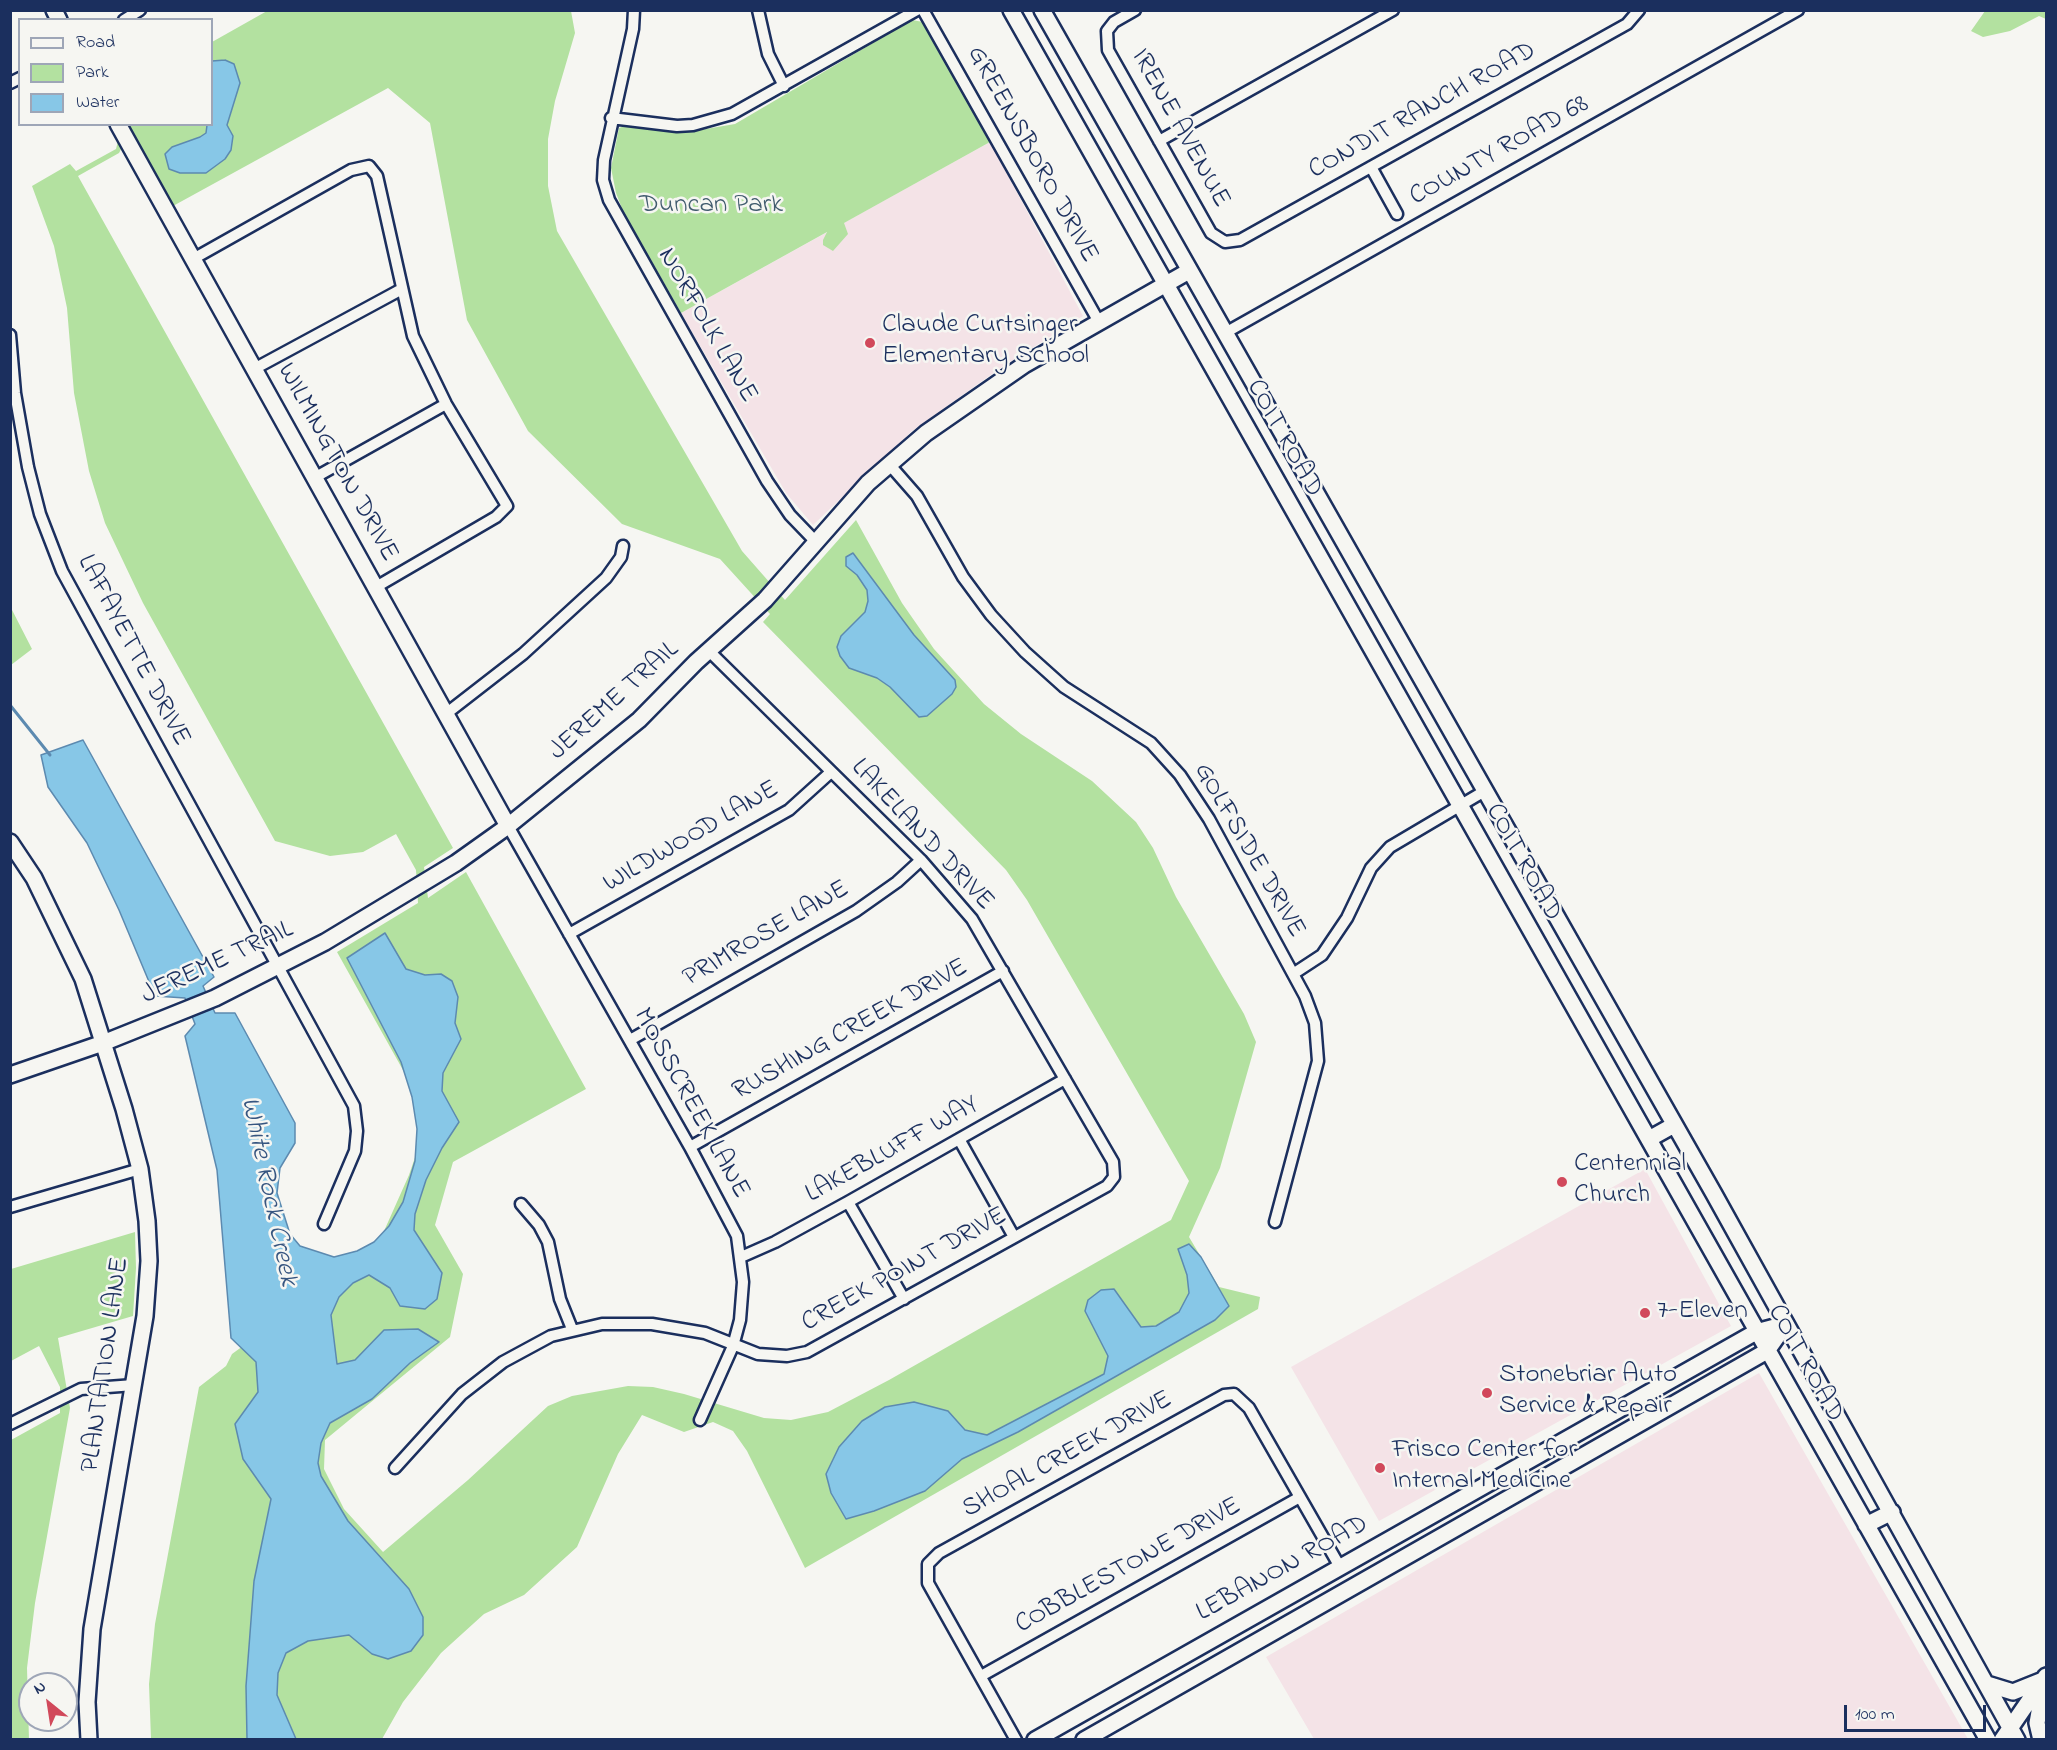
<!DOCTYPE html>
<html>
<head>
<meta charset="utf-8">
<style>
  body { margin:0 }
  #map { position:relative; width:2057px; height:1750px; overflow:hidden; background:#f6f6f2; font-family:"Indie Flower",sans-serif }
  canvas { display:block }
  .frame { position:absolute; inset:0; border:12px solid #1b2f5e; pointer-events:none }
  .legend { position:absolute; left:18px; top:18px; width:195px; height:108px; box-sizing:border-box; background:#f6f6f2; border:2px solid #9ea6b7; margin:0; padding:8px 10px; list-style:none; font-size:18px; color:#1b2f5e }
  .legend li { display:flex; align-items:center; gap:12px; height:30px }
  .legend b { width:30px; border:2px solid #9ea6b7 }
  .north { position:absolute; left:18px; top:1672px; width:60px; height:60px; box-sizing:border-box; background:#f6f6f2; border:2px solid #9ea6b7; border-radius:50%; rotate:330deg; font-size:16px; font-weight:700; line-height:24px; text-align:center; color:#1b2f5e }
  .north::after { content:''; display:block; margin:auto; width:21px; height:27px; background:#d1495b; clip-path:polygon(50% 0,100% 100%,50% 72%,0 100%) }
  .scale { position:absolute; left:1844px; top:1705px; width:142px; height:27px; box-sizing:border-box; border:3px solid #1b2f5e; border-top:0; padding-left:8px; font-size:18px; line-height:21px; white-space:nowrap; color:#1b2f5e; -webkit-text-stroke:4px #f6f6f2; paint-order:stroke }
</style>
</head>
<body>
<div id="map">
<canvas width="2057" height="1750"></canvas>
<div class="frame"></div>
<ul class="legend">
<li><b style="height:8px;background:#f6f6f2"></b>Road</li>
<li><b style="height:16px;background:#b3e1a0"></b>Park</li>
<li><b style="height:16px;background:#87c7e7"></b>Water</li>
</ul>
<div class="north">N</div>
<div class="scale">100 m</div>
</div>
<script>
const context = document.querySelector('canvas').getContext('2d');
context.lineJoin = 'round';
function fillPath(path, color) {
  context.fillStyle = color;
  context.fill(path, 'evenodd');
}
function toPath(rows) {
  const path = new Path2D();
  for (const r of rows) {
    path.moveTo(r[0], r[1]);
    for (let i = 2; i < r.length; i += 2) path.lineTo(r[i], r[i + 1]);
  }
  return path;
}
function trace(path, color, width, dash) {
  context.strokeStyle = color;
  context.lineWidth = width;
  context.lineCap = dash ? 'butt' : 'round';
  context.setLineDash(dash || []);
  context.stroke(path);
}
function label(font, color, halo, rows, align = 'center') {
  context.font = font + ' "Indie Flower",sans-serif';
  context.lineWidth = 5;
  context.setLineDash([]);
  context.textBaseline = 'middle';
  context.strokeStyle = halo;
  context.fillStyle = color;
  for (const [text, x, y, turn = 0] of rows) {
    context.save();
    context.translate(x, y);
    context.rotate((+turn || 0) * Math.PI / 180);
    context.textAlign = isNaN(turn) ? turn : align;
    if (halo) context.strokeText(text, 0, 0);
    context.fillText(text, 0, 0);
    context.restore();
  }
}
fillPath(toPath([
  [990,142,1083,316,999,369,912,431,813,525,786,493,681,313],
  [1645,1169,1731,1326,1379,1521,1291,1367],
  [1759,1373,1968,1739,1314,1739,1266,1657]
]), '#f4e3e7');
fillPath(toPath([
  [267,11,571,11,575,33,555,101,548,139,548,186,557,231,742,551,785,600,856,520,902,603,934,649,984,704,1021,734,1092,781,1136,822,1153,848,1176,897,1244,1014,1256,1042,1220,1168,1189,1237,1219,1287,1260,1297,1258,1309,805,1568,747,1451,733,1431,713,1422,684,1432,642,1415,618,1454,577,1547,524,1595,484,1614,441,1653,403,1702,382,1739,151,1739,149,1684,155,1624,199,1387,226,1366,232,1354,376,1249,409,1175,425,1128,413,1088,337,952,418,903,416,870,396,834,363,852,330,856,275,841,143,603,105,523,89,471,74,393,67,308,54,246,32,186,70,164,76,171,116,149,122,125,212,124,212,42],
  [388,88,430,123,467,320,528,431,622,524,720,559,770,614,763,622,1006,870,1027,900,1189,1181,1171,1220,889,1380,828,1412,791,1420,764,1418,684,1394,653,1387,628,1386,572,1396,548,1406,468,1480,383,1552,344,1509,324,1469,325,1440,450,1337,463,1274,435,1225,453,1162,586,1089,466,872,428,898,424,867,453,848,78,176,119,153,131,130,173,206],
  [1985,11,2046,11,2046,19,2039,16,2010,31,1983,37,1971,31],
  [912,20,923,22,990,142,844,223,848,234,833,251,823,245,823,240,827,232,681,313,623,211,616,193,611,168,619,128,627,125,688,132,735,124],
  [10,606,32,649,11,665,10,665],
  [135,1232,136,1268,133,1316,58,1338,70,1408,35,1603,27,1668,29,1740,11,1739,11,1440,60,1413,60,1387,39,1346,11,1361,11,1269]
]), '#b3e1a0');
const water = toPath([
  [225,60,234,64,240,83,227,125,233,136,231,150,225,159,206,173,180,173,169,169,165,154,172,147,200,137,206,133,207,125,212,124,212,61,225,60],
  [853,553,914,635,955,680,956,687,952,694,927,716,919,717,890,687,877,678,849,668,840,656,837,647,841,636,865,612,868,601,867,590,857,575,846,566,846,557,853,553],
  [83,740,214,977,203,986,215,1013,235,1013,295,1123,295,1143,280,1168,277,1193,290,1234,300,1246,334,1257,357,1251,374,1242,389,1226,403,1202,415,1161,417,1129,412,1097,401,1062,347,958,385,933,406,969,425,975,441,974,452,981,458,997,455,1023,461,1039,443,1073,442,1091,459,1122,442,1148,426,1180,415,1214,414,1230,442,1273,437,1299,425,1309,400,1306,390,1288,369,1275,353,1283,339,1297,331,1315,337,1364,355,1360,384,1330,418,1329,439,1342,410,1363,372,1399,330,1423,321,1443,318,1463,321,1476,348,1521,409,1589,423,1617,423,1635,411,1651,388,1659,372,1654,349,1635,308,1641,286,1653,278,1673,277,1695,296,1739,247,1739,246,1686,254,1581,271,1499,243,1459,235,1424,258,1392,256,1362,231,1338,217,1170,185,1036,195,1024,185,998,155,996,119,910,87,843,48,787,41,755,83,740],
  [1189,1244,1201,1257,1229,1306,1215,1320,1018,1432,962,1459,925,1491,874,1511,846,1519,831,1493,826,1474,839,1447,862,1421,885,1407,914,1402,948,1411,965,1430,987,1435,1104,1374,1108,1356,1085,1311,1088,1300,1101,1290,1114,1289,1141,1327,1156,1326,1179,1312,1189,1293,1187,1275,1178,1249,1189,1244]
]);
fillPath(water, '#87c7e7');
trace(water, '#5c8ab0', 1.5);
trace(toPath([
  [10,705,50,755]
]), '#5c8ab0', 3);
const street = toPath([
  [634,10,633,29,604,160,603,180,609,200,767,481,790,515,816,542],
  [758,10,768,54,784,86],
  [923,10,1099,322],
  [1135,10,1114,22,1107,31,1108,50,1211,233,1225,242,1240,240,1627,24,1639,10],
  [124,20,140,10],
  [10,83,20,78],
  [611,118,677,126,693,125,732,114,917,10],
  [1159,141,1393,10],
  [1371,167,1397,214],
  [193,259,351,170,369,166,377,176,413,336,446,404,507,506,496,517,376,587],
  [1225,333,1798,10],
  [10,335,15,393,28,467,40,514,62,571,354,1106,357,1131,355,1151,324,1224],
  [254,369,402,289],
  [889,464,917,496,963,577,991,615,1025,652,1064,687,1151,743,1180,775,1209,819,1305,996,1315,1023,1318,1061,1275,1222],
  [314,478,446,404],
  [447,713,523,654,606,578,621,557,623,546],
  [508,826,690,1147,737,1236,743,1282,740,1320,733,1346,700,1420],
  [569,934,789,810,831,772],
  [1293,974,1322,955,1347,918,1371,868,1390,847,1483,792],
  [630,1040,856,911,897,882,921,860],
  [959,1139,1014,1237],
  [690,1147,1003,971],
  [848,1202,904,1299],
  [521,1204,539,1225,548,1242,560,1299,572,1329],
  [10,1207,140,1169],
  [741,1257,775,1242,848,1202,1065,1079],
  [10,1424,81,1389,134,1385],
  [395,1468,462,1394,503,1362,551,1336,602,1324,652,1324,705,1333,758,1354,787,1356,807,1352,1107,1186,1114,1177,1113,1162,972,919,921,860,709,651],
  [981,1676,1300,1497],
  [1016,1740,928,1583,928,1564,939,1553,1224,1395,1234,1394,1249,1408,1340,1567]
]);
const secondary = toPath([
  [54,10,59,20],
  [1011,10,1988,1740],
  [1042,10,1714,1194,2017,1740],
  [118,124,508,826],
  [10,842,34,878,83,979,124,1109,140,1169,147,1221,149,1261,145,1316,92,1629,87,1702,89,1740],
  [10,1075,103,1043,215,998,325,942,456,863,508,826,639,720,696,662,765,600,868,483,926,433,1024,365,1189,271],
  [1649,1139,1674,1125],
  [1866,1525,1892,1512],
  [1987,1684,2013,1692,2043,1680],
  [1035,1740,1756,1332,1786,1324],
  [1084,1740,1767,1351,1786,1324],
  [2002,1740,2046,1676],
  [2041,1740,2037,1723,2044,1684]
]);
trace(street, '#1b2f5e', 15);
trace(secondary, '#1b2f5e', 20);
trace(street, '#f6f6f2', 10);
trace(secondary, '#f6f6f2', 15);
for (const [x, y, r, color] of [
  [870,343,6,"#d1495b"],
  [1562,1182,6,"#d1495b"],
  [1645,1313,6,"#d1495b"],
  [1487,1393,6,"#d1495b"],
  [1380,1468,6,"#d1495b"]
]) {
  const dot = new Path2D();
  dot.arc(x, y, r, 0, 2 * Math.PI);
  context.fillStyle = color;
  context.fill(dot);
  trace(dot, '#f6f6f2', 2);
}
label('27px', '#1b2f5e', '#f6f6f2', [
  ["CONDIT RANCH ROAD",1423,112,-29],
  ["IRENE AVENUE",1179,129,61],
  ["COUNTY ROAD 68",1500,152,-29],
  ["GREENSBORO DRIVE",1031,155,61],
  ["NORFOLK LANE",706,326,60],
  ["COIT ROAD",1283,439,61],
  ["WILMINGTON DRIVE",336,463,61],
  ["LAFAYETTE DRIVE",132,651,62],
  ["JEREME TRAIL",615,702,-42],
  ["LAKELAND DRIVE",921,836,47],
  ["WILDWOOD LANE",692,838,-30],
  ["GOLFSIDE DRIVE",1248,851,60],
  ["COIT ROAD",1522,863,61],
  ["PRIMROSE LANE",767,935,-30],
  ["JEREME TRAIL",218,964,-25],
  ["RUSHING CREEK DRIVE",851,1031,-29],
  ["MOSSCREEK LANE",690,1104,61],
  ["LAKEBLUFF WAY",893,1151,-29],
  ["CREEK POINT DRIVE",905,1271,-29],
  ["COIT ROAD",1804,1364,61],
  ["PLANTATION LANE",107,1365,-82],
  ["SHOAL CREEK DRIVE",1068,1456,-29],
  ["COBBLESTONE DRIVE",1129,1567,-29],
  ["LEBANON ROAD",1283,1570,-29]
]);
label('27px', '#415c6e', '#f6f6f2', [
  ["Duncan Park",711,207]
]);
label('27px', '#1b2f5e', '#f6f6f2', [
  ["Claude Curtsinger",882,327],
  ["Elementary School",882,358],
  ["Centennial",1574,1166],
  ["Church",1574,1197],
  ["7-Eleven",1657,1313],
  ["Stonebriar Auto",1499,1377],
  ["Service & Repair",1499,1408],
  ["Frisco Center for",1392,1452],
  ["Internal Medicine",1392,1483]
], 'left');
label('italic 28px', '#365580', '#f6f6f2', [
  ["White Rock Creek",267,1192,78]
]);
</script>
</body>
</html>
